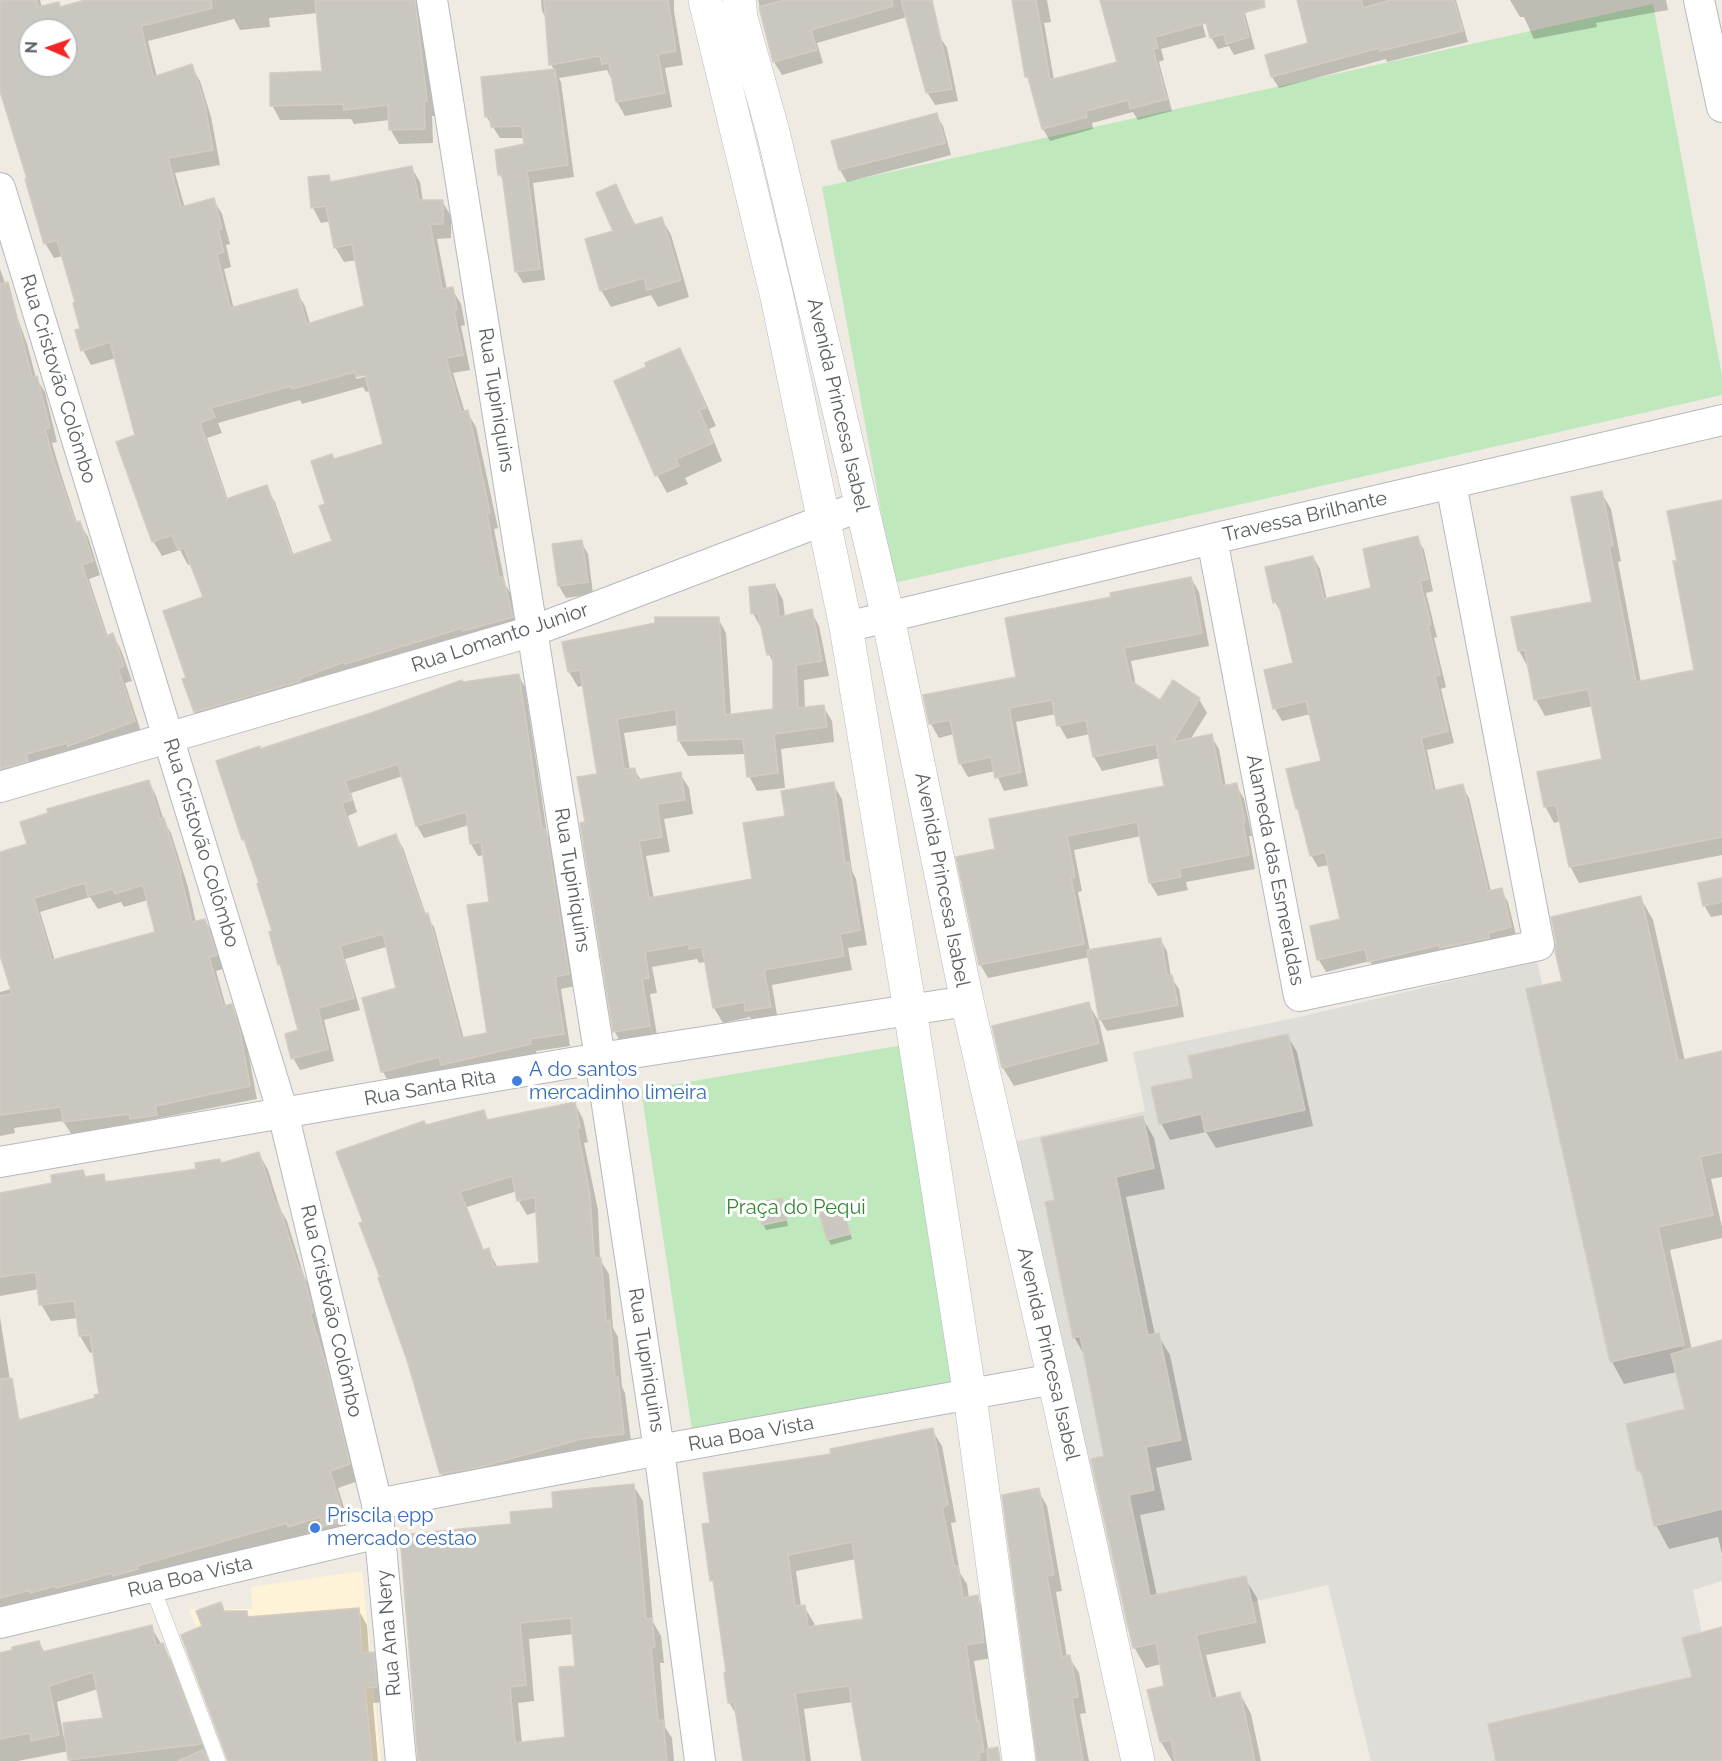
<!DOCTYPE html>
<html>
<head>
<meta charset="utf-8">
<style>
  body { margin:0 }
  #map { position:relative; width:1722px; height:1761px; overflow:hidden; background:#efebe2; font-family:Raleway,sans-serif }
  canvas { display:block }
  .north { position:absolute; left:18px; top:18px; width:60px; height:60px; box-sizing:border-box; background:#fff; border:2px solid #bdbfc1; border-radius:50%; rotate:272deg; font-size:16px; font-weight:700; line-height:24px; text-align:center; color:#5b6064 }
  .north::after { content:''; display:block; margin:auto; width:21px; height:27px; background:#f42623; clip-path:polygon(50% 0,100% 100%,50% 72%,0 100%) }
</style>
</head>
<body>
<div id="map">
<canvas width="1722" height="1761"></canvas>
<div class="north">N</div>
</div>
<script>
const context = document.querySelector('canvas').getContext('2d');
context.lineJoin = 'round';
function fillPath(path, color) {
  context.fillStyle = color;
  context.fill(path, 'evenodd');
}
function toPath(rows) {
  const path = new Path2D();
  for (const r of rows) {
    path.moveTo(r[0], r[1]);
    for (let i = 2; i < r.length; i += 2) path.lineTo(r[i], r[i + 1]);
  }
  return path;
}
function trace(path, color, width, dash) {
  context.strokeStyle = color;
  context.lineWidth = width;
  context.lineCap = dash ? 'butt' : 'round';
  context.setLineDash(dash || []);
  context.stroke(path);
}
function label(font, color, halo, rows, align = 'center') {
  context.font = font + ' Raleway,sans-serif';
  context.lineWidth = 6;
  context.setLineDash([]);
  context.textBaseline = 'middle';
  context.strokeStyle = halo;
  context.fillStyle = color;
  for (const [text, x, y, turn = 0] of rows) {
    context.save();
    context.translate(x, y);
    context.rotate((+turn || 0) * Math.PI / 180);
    context.textAlign = isNaN(turn) ? turn : align;
    if (halo) context.strokeText(text, 0, 0);
    context.fillText(text, 0, 0);
    context.restore();
  }
}
fillPath(toPath([
  [362,1571,381,1761,248,1761,189,1609,252,1609,251,1587]
]), '#fff3d7');
fillPath(toPath([
  [1537,961,1622,1345,1679,1334,1722,1512,1722,1581,1693,1590,1722,1732,1686,1761,1371,1761,1328,1585,1123,1631,1011,1143,1145,1111,1133,1052,1299,1017]
]), '#dfddd7');
fillPath(toPath([
  [1653,4,1722,376,1722,395,894,583,822,187],
  [909,1044,961,1388,692,1430,641,1090]
]), '#c0e8bd');
fillPath(toPath([
  [0,0,40,0,42,8,60,8,91,0,420,0,435,116,432,116,433,143,399,144,390,129,390,120,354,124,351,119,280,120,272,105,323,72,318,13,269,18,270,27,240,30,234,19,148,41,157,77,191,66,200,81,211,117,220,165,175,173,185,208,213,199,222,214,230,244,226,245,231,267,224,269,234,309,296,291,305,306,310,324,366,307,357,260,344,262,335,247,331,221,321,223,313,208,328,176,332,183,411,167,420,182,423,202,442,201,451,216,451,238,437,239,447,290,452,289,461,304,465,325,461,326,470,370,453,373,465,413,467,412,476,427,498,528,494,529,505,584,511,594,520,632,204,727,195,712,184,680,188,679,205,598,191,563,188,565,180,550,162,556,153,541,137,436,116,358,91,365,83,350,77,303,63,256,54,258,45,243,29,180,0,85],
  [30,30,66,30,66,66,30,66],
  [372,372,372,375,356,379,356,376],
  [363,387,366,392,370,391,385,445,334,460,327,505,334,541,294,556,275,502,266,487,228,500,207,438,222,433,218,423,300,400,302,404],
  [541,0,674,0,674,11,683,65,665,68,672,107,625,116,617,102,613,77,611,78,607,70,559,78,561,82,574,177,533,183,545,280,523,283,516,271,505,184,500,175,525,145,525,138,500,138,486,116,554,70,551,64,547,20,542,11],
  [758,0,927,0,939,35,947,48,958,101,935,105,927,92,907,17,817,43,823,63,782,75,774,62],
  [1014,0,1047,0,1051,22,1044,23,1054,80,1119,63,1102,0,1196,0,1206,37,1161,49,1164,60,1159,62,1172,111,1138,120,1133,112,1092,123,1093,129,1050,141,1043,129,1032,86,1027,77],
  [1217,0,1240,0,1243,6,1255,49,1234,55,1229,46,1218,49,1211,37],
  [1298,0,1456,0,1468,42,1387,62,1386,59,1279,88,1272,77,1267,56,1310,44],
  [1510,0,1666,0,1668,10,1596,23,1597,27,1534,39,1524,17,1520,17],
  [936,114,943,126,951,155,847,182,840,170],
  [616,186,636,226,662,219,671,235,689,297,658,307,651,295,611,307,601,290,615,232],
  [0,269,27,344,36,378,45,392,57,442,52,443,61,474,77,523,79,522,88,537,100,575,89,579,108,637,113,635,121,650,132,681,125,683,142,735,0,774],
  [680,349,690,368,716,426,709,429,722,461,685,478,688,484,667,493,657,475,648,367],
  [1601,492,1611,509,1621,561,1618,562,1641,683,1696,672,1679,562,1722,502,1722,855,1579,883,1570,866,1561,821,1554,823,1545,806,1603,760,1593,706,1545,716,1536,700,1528,667,1519,651,1594,603],
  [1417,538,1424,550,1433,591,1426,593,1437,637,1434,638,1446,687,1441,689,1454,743,1427,750,1436,792,1462,786,1469,798,1491,892,1501,890,1508,902,1517,939,1377,973,1370,961,1326,972,1319,960,1312,927,1342,920,1329,865,1318,867,1311,855,1302,817,1297,809,1322,762,1311,714,1282,721,1275,709,1295,664,1282,614,1275,602,1313,557,1320,569,1327,600,1373,589],
  [581,542,588,554,593,594,566,598,559,586],
  [1191,578,1199,592,1209,646,1131,661,1136,686,1160,702,1199,699,1207,713,1190,740,1211,736,1219,749,1226,787,1236,785,1244,799,1252,836,1249,836,1255,869,1186,882,1188,890,1158,896,1150,883,1141,836,1074,850,1082,891,1078,892,1090,951,1160,939,1167,951,1171,977,1179,989,1184,1017,1107,1031,1100,1019,1090,957,988,978,980,964,996,850,1166,788,1160,758,1102,771,1094,757,1090,734,1067,739,1059,725,1056,714,1016,722,1028,786,1004,791,995,771,968,777,960,763,954,734,939,738,931,724,925,696,1018,678,1113,599],
  [775,585,783,600,785,617,811,611,819,626,829,676,804,680,805,709,823,706,832,721,834,742,781,749,785,788,757,791,749,776,746,754,688,756,679,741,679,725,624,733,630,770,634,769,641,780,680,774,689,788,693,814,664,819,670,852,646,856,654,899,754,880,787,817,833,784,842,799,852,871,856,879,867,945,848,948,852,970,772,985,778,1021,755,1025,750,1017,723,1023,714,1008,706,962,699,963,697,959,652,967,657,993,650,994,658,1041,623,1047,615,1032,582,824,587,823,599,775,584,685,578,687,569,672,718,618,726,633,731,716,775,710,774,664,769,654,763,628,761,628,753,613],
  [518,675,525,687,547,833,552,843,575,986,561,989,570,1046,536,1051,537,1056,449,1076,445,1069,390,1084,383,1072,398,989,386,947,345,959,360,1010,324,1020,334,1061,300,1070,293,1058,300,1031,284,971,280,964,274,932,261,884,250,851,243,839,260,751,462,684],
  [403,776,417,826,424,838,469,825,471,844,478,856,484,855,491,903,489,1034,464,1039,434,927,426,915,403,848,396,836,359,849,348,816,357,812,351,793],
  [149,782,156,796,164,821,171,833,188,887,196,923,205,920,213,934,223,969,216,971,226,1007,231,1006,239,1019,247,1046,257,1099,72,1135,63,1121,14,1128,15,1133,0,1136,0,992,11,989,0,950,0,854,29,845],
  [90,897,98,909,121,902,124,907,148,900,156,933,55,961,40,912],
  [1722,879,1722,915,1711,917,1704,905],
  [1640,897,1653,920,1685,1061,1722,1053,1722,1177,1711,1179,1722,1227,1722,1238,1670,1250,1692,1350,1722,1342,1722,1554,1718,1537,1669,1549,1656,1525,1645,1481,1639,1470,1687,1410,1677,1372,1624,1384,1612,1362,1528,990,1564,982],
  [1088,1003,1099,1022,1108,1061,1014,1086,1003,1068],
  [1287,1035,1297,1052,1313,1126,1216,1148,1206,1132,1170,1140,1161,1123,1195,1079],
  [575,1104,583,1119,588,1142,584,1143,598,1210,600,1260,609,1274,613,1328,618,1337,622,1387,625,1393,632,1449,450,1488,442,1474,365,1223,426,1127,483,1111,489,1121],
  [517,1191,518,1200,527,1215,537,1212,541,1264,498,1268,488,1250,484,1251,467,1207],
  [1142,1117,1154,1138,1165,1189,1126,1197,1155,1335,1158,1335,1170,1355,1192,1460,1156,1468,1165,1510,1140,1515,1157,1596,1245,1578,1257,1598,1266,1643,1206,1655,1217,1699,1240,1694,1251,1714,1261,1761,1172,1761,1161,1742,1166,1687,1161,1664,1146,1668,1134,1647,1106,1457,1085,1356,1074,1337,1056,1201],
  [259,1154,268,1170,280,1209,287,1221,304,1276,310,1287,322,1329,319,1330,335,1383,358,1481,338,1488,353,1537,0,1614,0,1317,15,1412,22,1421,97,1399,101,1395,94,1352,90,1353,80,1336,78,1318,51,1321,41,1304,39,1289,0,1296,0,1194,54,1184,83,1171,87,1178,103,1176,108,1183,197,1170],
  [781,1200,784,1205,788,1226,766,1230,763,1224],
  [842,1208,852,1239,831,1245,828,1240],
  [932,1430,942,1446,956,1522,951,1523,960,1573,967,1584,969,1598,977,1597,986,1613,992,1658,974,1661,990,1761,863,1761,853,1702,804,1709,811,1761,744,1761,737,1716,729,1702,727,1674,715,1586,712,1580,711,1524,833,1456],
  [856,1559,865,1620,815,1628,814,1623,804,1606,801,1607,796,1571],
  [633,1485,643,1501,653,1622,661,1636,664,1663,660,1663,665,1727,672,1738,674,1761,419,1761,513,1526,555,1509],
  [574,1634,577,1667,567,1739,522,1744,518,1703,534,1701,529,1639],
  [1038,1490,1047,1506,1062,1591,1056,1592,1067,1657,1069,1657,1079,1673,1086,1713,1080,1714,1089,1761,1039,1761],
  [220,1604,225,1612,246,1612,250,1618,358,1609,367,1625,369,1654,373,1654,382,1669,385,1702,373,1703,378,1761,228,1761,203,1627],
  [151,1627,171,1660,209,1761,70,1761,69,1751,18,1761,0,1761,0,1654,39,1642,45,1653],
  [98,1689,105,1720,64,1738,57,1702]
]), '#0003');
const building = toPath([
  [0,0,37,0,38,7,59,2,60,7,85,0,211,0,212,8,141,26,153,77,192,64,204,101,213,150,168,158,181,207,214,198,222,229,218,230,224,252,217,254,230,308,297,289,307,324,364,306,352,244,334,248,326,206,311,208,308,177,329,175,330,182,412,166,419,200,443,200,443,224,430,224,442,289,453,287,457,310,454,311,463,355,446,358,461,412,468,410,490,513,487,514,499,578,503,577,513,617,463,631,462,628,345,664,344,662,299,679,300,681,194,712,182,679,186,678,163,611,203,597,184,548,178,550,172,535,152,542,116,442,135,435,110,342,81,351,75,330,80,329,73,303,75,302,57,240,44,244,25,179,27,179,0,91,0,0],
  [30,30,66,30,66,66,30,66,30,30],
  [355,372,356,377,365,375,383,444,334,459,332,454,311,461,325,504,319,506,332,541,292,555,267,485,226,499,200,423,215,417,211,408,291,386,292,389,355,372],
  [315,0,415,0,427,101,424,101,425,129,389,130,388,105,344,110,343,104,270,106,270,73,322,71,315,0],
  [544,0,668,0,676,51,658,54,665,93,616,102,609,63,602,64,600,56,549,65,544,0],
  [784,0,892,0,893,6,811,30,817,50,773,62,759,7,784,0],
  [901,0,932,0,952,89,926,93,901,0],
  [1012,0,1036,0,1050,80,1117,62,1100,0,1264,0,1265,7,1243,13,1249,37,1226,44,1224,34,1210,38,1206,23,1155,37,1158,48,1153,49,1167,99,1130,109,1128,100,1086,111,1087,117,1042,129,1028,77,1025,77,1012,0],
  [1297,0,1361,0,1363,8,1391,0,1454,0,1463,31,1380,51,1379,48,1271,77,1265,55,1308,43,1297,0],
  [555,69,568,165,527,171,540,269,515,272,502,174,498,175,495,150,524,144,522,126,491,127,490,116,485,117,481,77,555,69],
  [937,113,945,143,839,170,831,141,937,113],
  [616,184,634,225,662,217,681,280,647,290,644,278,600,291,585,239,613,231,596,193,616,184],
  [8,282,32,377,37,376,50,428,45,429,53,458,75,522,80,521,93,561,82,565,106,636,113,633,124,666,118,668,135,721,68,746,67,743,26,754,28,761,0,769,0,284,8,282],
  [680,348,706,408,699,410,713,443,676,459,679,466,655,476,614,381,646,367,645,363,680,348],
  [1602,491,1613,545,1609,546,1636,682,1694,670,1673,561,1677,561,1667,511,1722,500,1722,837,1569,867,1556,805,1544,807,1537,772,1602,759,1588,689,1534,700,1525,650,1518,651,1511,617,1592,602,1571,497,1602,491],
  [1418,536,1428,579,1420,581,1431,625,1428,625,1440,675,1435,676,1448,731,1421,738,1433,791,1463,784,1488,891,1502,888,1511,927,1488,933,1489,938,1440,948,1439,945,1368,962,1365,949,1317,960,1310,926,1340,919,1325,852,1310,856,1298,809,1296,809,1286,769,1321,761,1306,701,1273,709,1264,670,1293,663,1278,601,1273,603,1265,567,1313,556,1324,599,1371,588,1363,549,1418,536],
  [582,540,588,582,558,586,552,544,582,540],
  [1191,577,1202,633,1124,648,1131,681,1160,700,1173,680,1200,698,1173,742,1212,734,1222,786,1237,783,1245,822,1243,823,1249,855,1179,869,1181,877,1149,883,1137,822,1067,836,1075,877,1071,878,1084,944,979,965,956,857,995,849,989,819,1164,786,1156,744,1093,757,1086,720,1057,726,1052,700,1009,708,1021,772,995,778,991,757,959,764,950,720,929,724,923,695,1016,677,1005,618,1111,597,1110,593,1191,577],
  [775,584,779,617,812,609,822,661,796,665,798,708,824,705,827,727,774,734,778,773,747,777,743,739,678,741,676,709,617,719,624,769,635,768,637,780,681,772,685,800,657,804,662,837,639,841,649,898,752,879,743,823,785,816,781,791,834,782,845,863,849,863,860,930,840,934,844,956,764,970,771,1007,745,1011,744,1002,713,1008,702,947,689,949,689,944,645,952,649,978,642,979,650,1026,613,1032,580,823,585,822,577,777,597,774,580,670,568,672,562,642,655,623,655,617,719,617,725,715,773,709,773,654,767,655,758,613,751,614,749,587,775,584],
  [519,674,542,829,546,829,569,974,555,977,564,1034,530,1039,531,1044,441,1065,439,1057,381,1072,362,998,396,988,383,934,340,946,354,998,318,1008,328,1049,291,1059,285,1034,298,1030,280,964,278,965,269,932,272,931,257,884,259,883,244,839,242,840,216,761,260,746,260,749,371,713,462,680,463,682,519,674],
  [398,764,416,826,466,812,470,844,481,842,489,902,467,905,487,1033,461,1038,428,913,424,914,396,834,357,848,342,803,352,800,345,781,398,764],
  [149,780,160,819,164,818,181,873,180,874,192,922,205,919,217,955,209,957,223,1006,232,1004,240,1031,250,1086,155,1106,157,1115,130,1119,129,1114,63,1122,61,1107,0,1115,0,996,12,994,0,955,0,852,27,844,20,822,48,813,47,809,149,780],
  [85,883,88,896,113,889,115,894,143,885,155,932,52,960,34,898,85,883],
  [1722,878,1722,902,1703,906,1698,883,1722,878],
  [1641,896,1678,1061,1722,1051,1722,1152,1700,1157,1713,1215,1658,1227,1684,1345,1610,1362,1526,989,1562,981,1555,951,1556,942,1551,917,1641,896],
  [1161,938,1167,976,1172,975,1178,1005,1099,1020,1087,950,1161,938],
  [1089,1002,1099,1043,1002,1068,992,1026,1089,1002],
  [1288,1034,1305,1110,1205,1132,1201,1114,1159,1124,1151,1087,1193,1078,1188,1056,1288,1034],
  [575,1102,580,1128,577,1128,590,1195,594,1258,601,1258,606,1321,610,1320,615,1377,618,1377,624,1434,581,1439,481,1467,440,1474,408,1363,378,1278,380,1277,359,1223,363,1222,336,1152,424,1121,426,1125,484,1110,487,1120,575,1102],
  [512,1176,517,1201,535,1197,539,1263,494,1267,489,1248,483,1250,460,1192,512,1176],
  [1143,1116,1154,1168,1116,1177,1148,1335,1159,1333,1181,1440,1146,1447,1154,1490,1129,1495,1150,1596,1246,1576,1256,1622,1196,1635,1211,1699,1240,1692,1255,1761,1175,1761,1171,1740,1160,1742,1147,1690,1164,1686,1156,1643,1133,1648,1091,1459,1104,1456,1080,1336,1073,1338,1045,1202,1055,1200,1041,1138,1143,1116],
  [259,1152,275,1203,278,1203,299,1269,301,1268,308,1291,313,1312,310,1313,326,1365,350,1464,330,1471,345,1520,323,1527,320,1517,288,1527,287,1523,137,1566,138,1569,113,1576,112,1573,56,1588,55,1586,30,1593,30,1590,0,1598,0,1379,12,1378,19,1420,95,1398,94,1395,99,1394,90,1335,79,1336,74,1301,39,1305,36,1272,0,1277,0,1193,52,1183,51,1175,83,1170,85,1177,104,1174,105,1182,196,1169,195,1163,220,1159,221,1163,259,1152],
  [782,1198,786,1220,762,1225,757,1203,782,1198],
  [843,1206,850,1234,827,1240,819,1213,843,1206],
  [1722,1340,1722,1509,1654,1526,1641,1470,1637,1471,1626,1424,1685,1409,1671,1354,1722,1340],
  [933,1428,948,1505,942,1507,954,1566,958,1566,963,1598,978,1595,984,1642,966,1645,977,1721,979,1720,984,1752,979,1753,980,1761,862,1761,849,1686,795,1693,805,1761,743,1761,734,1702,728,1703,724,1673,726,1672,713,1580,710,1581,702,1524,710,1523,703,1473,831,1454,830,1449,933,1428],
  [852,1542,863,1619,808,1627,805,1605,795,1606,788,1555,852,1542],
  [634,1484,646,1619,652,1618,655,1647,651,1647,658,1721,663,1720,667,1761,418,1761,400,1535,511,1524,510,1512,553,1508,552,1492,634,1484],
  [571,1618,575,1666,559,1667,565,1737,515,1743,510,1687,526,1685,520,1623,571,1618],
  [1039,1488,1054,1575,1047,1576,1062,1657,1070,1655,1078,1697,1072,1698,1083,1761,1037,1761,1002,1495,1039,1488],
  [221,1602,224,1611,247,1611,247,1617,359,1608,362,1653,374,1652,377,1687,365,1688,372,1761,228,1761,181,1635,202,1626,196,1611,221,1602],
  [152,1625,156,1646,163,1643,201,1744,68,1760,63,1723,103,1718,93,1672,49,1686,59,1735,31,1741,30,1733,0,1739,0,1653,12,1650,12,1647,39,1641,42,1652,152,1625],
  [1722,1627,1722,1761,1496,1761,1488,1724,1692,1677,1682,1638,1722,1627],
  [998,1747,1000,1761,988,1761,987,1749,998,1747],
  [203,1750,208,1761,178,1761,203,1750]
]);
fillPath(building, '#cac6c0');
trace(building, '#d4ccc0', 1.5);
const lane = toPath([
  [152,1586,218,1761]
]);
const street = toPath([
  [432,0,600,1058,659,1450,700,1761],
  [1699,0,1722,107],
  [0,188,283,1113,377,1504,401,1761],
  [1212,539,1299,996,1539,945,1451,484],
  [846,627,1212,539,1722,420],
  [0,787,533,631,861,506],
  [0,1162,600,1058,967,1001],
  [377,1504,659,1450,1054,1379],
  [0,1623,379,1533]
]);
const secondary = toPath([
  [705,0,777,297,846,627,910,1010,970,1396,1019,1761],
  [739,0,741,18,773,132,888,617,967,1001,1054,1379,1138,1761]
]);
trace(lane, '#b5b9be', 16);
trace(street, '#b5b9be', 32);
trace(secondary, '#b6bac0', 34);
trace(lane, '#fff', 15);
trace(street, '#fff', 30);
trace(secondary, '#fff', 33);
for (const [x, y, r, color] of [
  [517,1081,6,"#3f7fe0"],
  [315,1528,6,"#3f7fe0"]
]) {
  const dot = new Path2D();
  dot.arc(x, y, r, 0, 2 * Math.PI);
  context.fillStyle = color;
  context.fill(dot);
  trace(dot, '#fff', 2);
}
label('20px', '#5b6064', '#fff', [
  ["Rua Cristovão Colômbo",58,379,73],
  ["Rua Tupiniquins",496,400,81],
  ["Avenida Princesa Isabel",838,405,77],
  ["Travessa Brilhante",1305,517,-13],
  ["Rua Lomanto Junior",500,638,-18],
  ["Rua Cristovão Colômbo",201,843,73],
  ["Alameda das Esmeraldas",1275,870,79],
  ["Rua Tupiniquins",572,880,81],
  ["Avenida Princesa Isabel",942,880,79],
  ["Rua Santa Rita",430,1088,-10],
  ["Rua Cristovão Colômbo",331,1311,77],
  ["Avenida Princesa Isabel",1048,1354,77],
  ["Rua Tupiniquins",646,1360,81],
  ["Rua Boa Vista",751,1434,-10],
  ["Rua Boa Vista",190,1577,-13],
  ["Rua Ana Nery",389,1633,-95]
]);
label('20px', '#366cbe', '#fff', [
  ["A do santos",529,1070],
  ["mercadinho limeira",529,1093],
  ["Priscila epp",327,1516],
  ["mercado cestao",327,1539]
], 'left');
label('20px', '#31872f', '#fff', [
  ["Praça do Pequi",796,1208]
]);
</script>
</body>
</html>
